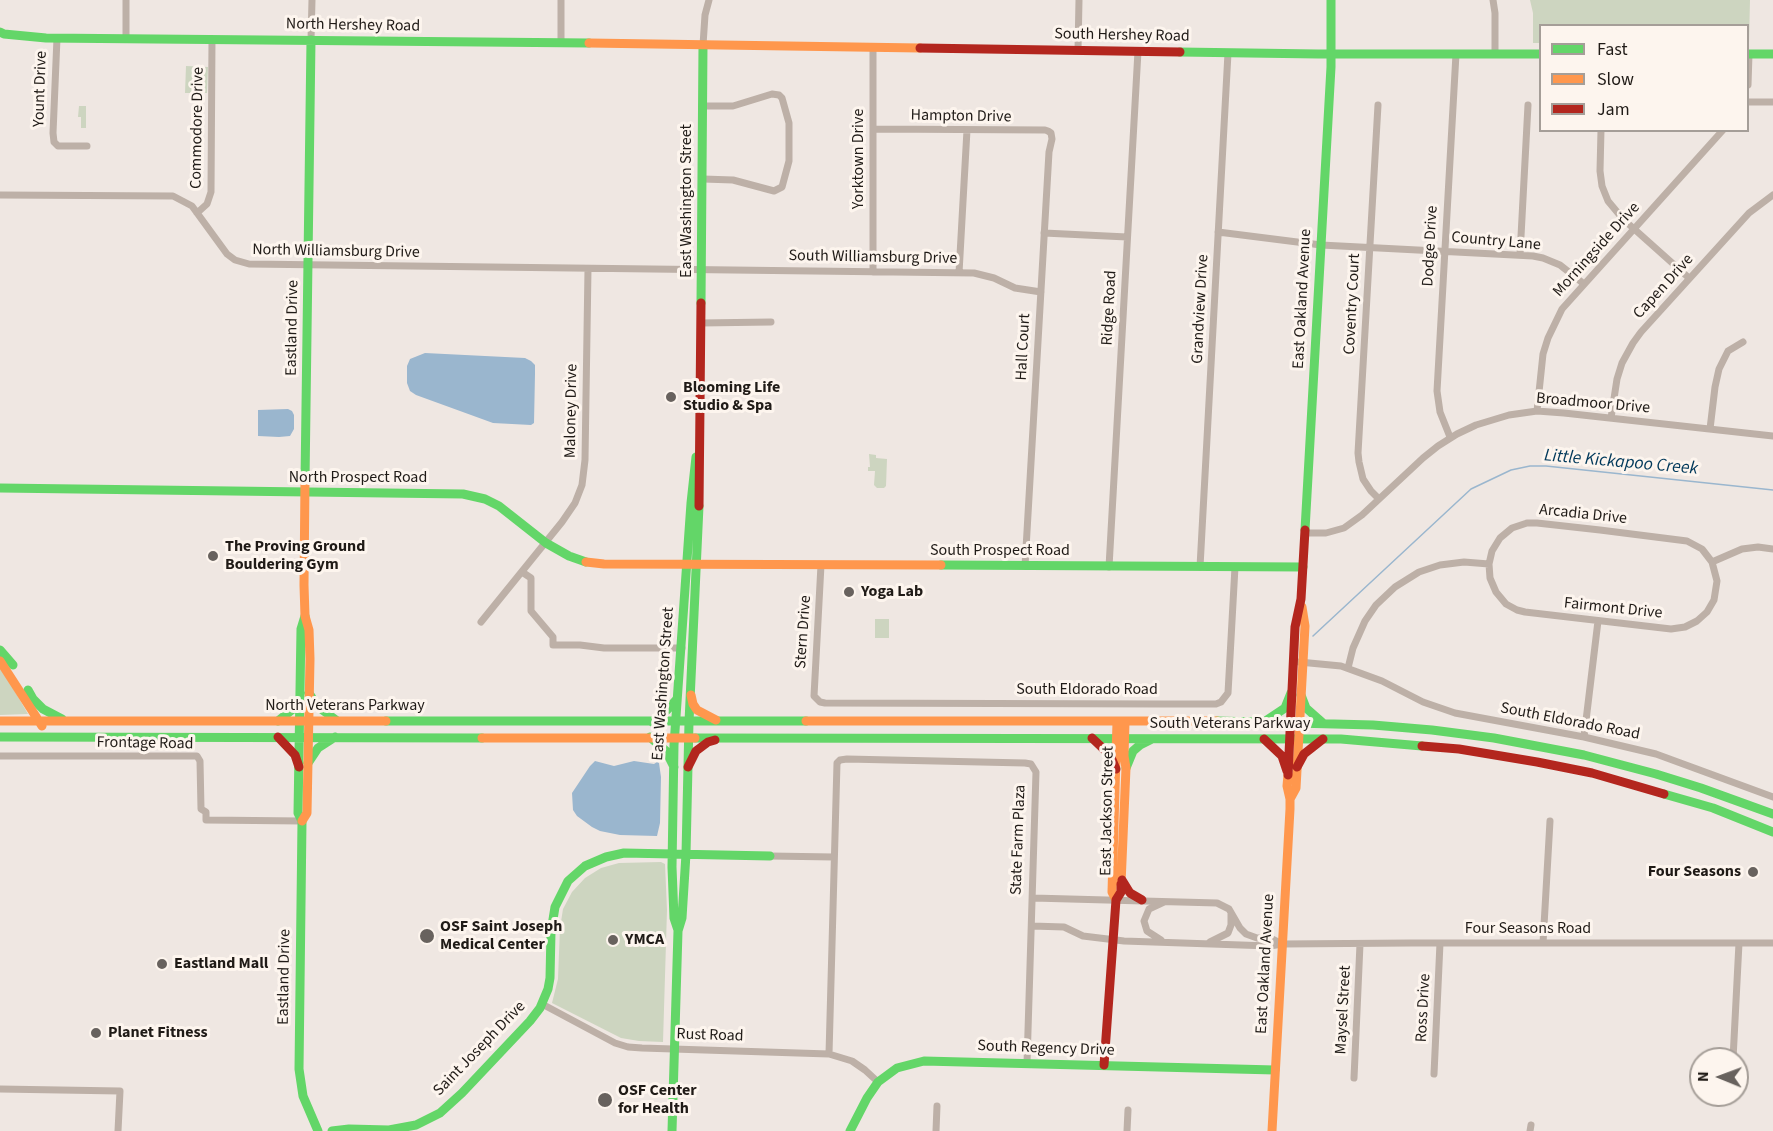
<!DOCTYPE html>
<html>
<head>
<meta charset="utf-8">
<style>
  body { margin:0 }
  #map { position:relative; width:1773px; height:1131px; overflow:hidden; background:#efe7e2; font-family:"Source Sans 3",sans-serif }
  canvas { display:block }
  .legend { position:absolute; left:1539px; top:24px; width:210px; height:108px; box-sizing:border-box; background:#fdf5ee; border:2px solid #a59e98; margin:0; padding:8px 10px; list-style:none; font-size:18px; color:#201b17 }
  .legend li { display:flex; align-items:center; gap:12px; height:30px }
  .legend b { width:30px; border:2px solid #a59e98 }
  .north { position:absolute; left:1689px; top:1047px; width:60px; height:60px; box-sizing:border-box; background:#fdf5ee; border:2px solid #a59e98; border-radius:50%; rotate:271deg; font-size:16px; font-weight:700; line-height:24px; text-align:center; color:#201b17 }
  .north::after { content:''; display:block; margin:auto; width:21px; height:27px; background:#68625e; clip-path:polygon(50% 0,100% 100%,50% 72%,0 100%) }
</style>
</head>
<body>
<div id="map">
<canvas width="1773" height="1131"></canvas>
<ul class="legend">
<li><b style="height:8px;background:#63d668"></b>Fast</li>
<li><b style="height:8px;background:#ff974d"></b>Slow</li>
<li><b style="height:8px;background:#b3261e"></b>Jam</li>
</ul>
<div class="north">N</div>
</div>
<script>
const context = document.querySelector('canvas').getContext('2d');
context.lineJoin = 'round';
function fillPath(path, color) {
  context.fillStyle = color;
  context.fill(path, 'evenodd');
}
function toPath(rows) {
  const path = new Path2D();
  for (const r of rows) {
    path.moveTo(r[0], r[1]);
    for (let i = 2; i < r.length; i += 2) path.lineTo(r[i], r[i + 1]);
  }
  return path;
}
function trace(path, color, width, dash) {
  context.strokeStyle = color;
  context.lineWidth = width;
  context.lineCap = dash ? 'butt' : 'round';
  context.setLineDash(dash || []);
  context.stroke(path);
}
function label(font, color, halo, rows, align = 'center') {
  context.font = font + ' "Source Sans 3",sans-serif';
  context.lineWidth = 6;
  context.setLineDash([]);
  context.textBaseline = 'middle';
  context.strokeStyle = halo;
  context.fillStyle = color;
  for (const [text, x, y, turn = 0] of rows) {
    context.save();
    context.translate(x, y);
    context.rotate((+turn || 0) * Math.PI / 180);
    context.textAlign = isNaN(turn) ? turn : align;
    if (halo) context.strokeText(text, 0, 0);
    context.fillText(text, 0, 0);
    context.restore();
  }
}
fillPath(toPath([
  [1530,0,1750,0,1749,43,1748,43,1748,26,1540,26,1540,43,1533,43,1533,13],
  [186,66,208,67,207,93,185,93],
  [79,106,86,106,86,128,81,128,81,117,78,117],
  [869,454,876,455,876,458,887,459,886,486,884,488,877,488,874,485,875,471,868,471,868,467,870,467],
  [875,619,889,619,889,638,875,638],
  [0,666,28,714,0,715],
  [661,862,665,864,667,910,663,1042,639,1041,621,1038,552,1003,558,979,560,928,563,909,572,892,585,878,601,868,619,863]
]), '#cdd5c0');
fillPath(toPath([
  [425,353,525,358,531,361,535,365,535,374,534,423,531,425,493,423,416,395,410,391,407,383,407,366,410,359],
  [288,409,292,411,294,415,294,429,290,436,279,437,258,436,258,410],
  [595,761,614,766,634,761,654,764,657,762,659,763,661,777,660,823,657,836,620,835,600,831,592,827,577,816,573,810,572,793,590,766]
]), '#9ab6ce');
trace(toPath([
  [1313,636,1471,489,1511,470,1530,466,1546,466,1773,490]
]), '#9ab6ce', 1.5);
trace(toPath([
  [1493,0,1495,13,1495,53],
  [57,38,53,133,54,142,58,146,87,146],
  [126,39,126,0],
  [311,40,312,0],
  [561,43,561,0],
  [703,45,705,15,709,0],
  [1078,50,1079,0],
  [1748,85,1749,54],
  [1748,102,1773,102],
  [1378,105,1358,453,1359,462,1363,479,1371,491,1379,499],
  [702,106,733,106,772,94,779,95,782,98,789,123,789,161,782,187,774,191,733,180,703,179],
  [873,129,1045,130,1048,131,1051,133,1052,139,1049,152,1025,566],
  [1601,130,1600,171,1602,186,1608,201,1623,219,1689,278],
  [0,195,173,196,192,206,227,254,235,260,249,264,974,273,994,278,1015,288,1041,292],
  [197,213,207,204,211,192,212,39],
  [1218,232,1321,245,1533,256,1543,258,1560,265,1584,284],
  [1044,233,1127,237],
  [1520,255,1528,105],
  [873,272,873,47],
  [959,273,967,130],
  [701,323,771,322],
  [1537,411,1543,354,1548,338,1562,309,1723,130],
  [1611,418,1617,379,1622,363,1633,343,1641,332,1749,213,1773,195],
  [1710,429,1715,387,1719,369,1728,351,1743,342],
  [1450,437,1440,412,1437,391,1456,54],
  [1527,523,1537,523,1600,530,1687,541,1702,549,1712,562,1717,581,1714,600,1707,612,1697,621,1685,627,1671,629,1525,612,1517,610,1506,604,1496,592,1490,578,1489,564,1492,551,1500,538,1512,528,1527,523],
  [1305,533,1326,533,1344,528,1362,515,1423,458,1438,446,1457,434,1476,425,1509,415,1537,411,1564,413,1773,436],
  [1712,562,1742,549,1758,547,1773,549],
  [821,565,814,696,820,702,825,703,1163,704,1216,704,1221,702,1228,693,1235,567],
  [1109,567,1138,51],
  [1200,567,1228,53],
  [522,572,531,578,531,611,553,637,553,645,580,645,604,648,682,648],
  [481,622,562,522,575,503,582,485,585,460,588,269],
  [1299,662,1341,666,1382,681,1423,702,1455,713,1584,737,1656,754,1773,797],
  [1348,668,1353,648,1365,621,1376,605,1395,587,1419,572,1440,565,1464,562,1489,564],
  [1584,737,1598,621],
  [0,756,197,756,200,761,201,809,206,812,206,820,302,821],
  [770,856,834,857],
  [1033,898,1217,903,1229,909,1240,928,1246,934,1257,938,1270,938,1282,944],
  [1032,926,1064,927,1083,936,1124,941,1270,946,1282,944,1411,943,1773,943],
  [1161,940,1147,931,1144,921,1149,909,1164,902],
  [1210,942,1228,933,1231,925,1231,914],
  [1543,943,1550,821],
  [542,1004,615,1043,628,1047,642,1048,829,1054,852,1061,865,1070,878,1082],
  [829,1054,837,763,840,760,847,759,1025,763,1031,764,1036,772,1027,1063],
  [1733,1059,1739,943],
  [1434,1074,1440,943],
  [1354,1078,1360,944],
  [0,1089,120,1091,118,1131],
  [936,1131,937,1106],
  [1127,1131,1128,1110],
  [1530,1131,1531,1125]
]), '#bdb0a7', 7);
trace(toPath([
  [0,32,4,34,46,38,589,43],
  [1180,52,1318,54,1540,54],
  [1748,54,1773,54],
  [701,303,703,45],
  [305,480,311,40],
  [0,488,463,494,485,499,499,506,546,543,569,556,586,562],
  [1305,530,1331,67,1331,0],
  [941,565,1303,567],
  [305,616,301,629,298,813,302,821,299,1069,303,1096,318,1131],
  [0,650,13,665],
  [28,690,33,699,43,709,62,719],
  [309,693,317,706,336,720],
  [1301,695,1306,708,1323,723],
  [278,721,293,709,300,698],
  [386,721,806,721],
  [1217,721,1373,725,1432,730,1494,738,1584,755,1656,774,1701,788,1773,814],
  [652,722,667,710,677,699],
  [1264,722,1285,708,1291,693],
  [0,737,482,738],
  [650,737,666,751,674,767],
  [695,738,1341,739,1422,746],
  [308,763,318,748,335,737],
  [1126,768,1133,751,1140,745,1152,739],
  [1664,794,1713,808,1773,832],
  [678,930,674,918,672,867,674,745,691,503,696,457],
  [332,1131,349,1129,389,1130,416,1125,440,1113,462,1093,530,1021,540,1008,548,989,550,978,551,932,555,907,568,881,585,866,606,857,624,853,770,856],
  [672,1131,678,931,682,918,686,854,689,722,699,506],
  [850,1131,867,1098,878,1082,897,1068,924,1061,1275,1070]
]), '#63d668', 9);
trace(toPath([
  [589,43,920,48],
  [586,562,604,564,941,565],
  [0,661,42,726],
  [691,695,693,704,697,710,716,720],
  [0,721,386,721],
  [806,721,1217,721],
  [482,738,695,738],
  [1290,799,1296,788,1305,626,1302,607],
  [302,821,307,813,310,659,309,630,305,616,304,585,305,480],
  [1121,884,1126,768,1124,756,1125,722],
  [1116,900,1112,892,1117,722],
  [1272,1131,1290,809,1290,799,1287,786,1288,775]
]), '#ff974d', 9);
trace(toPath([
  [920,48,1180,52],
  [699,506,701,303],
  [278,737,295,755,299,767],
  [1092,738,1110,755,1116,769],
  [1264,739,1282,756,1287,771],
  [1422,746,1459,749,1537,762,1592,773,1664,794],
  [688,767,696,751,708,742,715,740],
  [1297,767,1304,754,1323,739],
  [1288,775,1295,627,1301,599,1305,530],
  [1122,880,1130,893,1142,900],
  [1104,1065,1116,900,1121,892,1121,884]
]), '#b3261e', 9);
for (const [x, y, r, color] of [
  [671,397,6,"#68625e"],
  [213,556,6,"#68625e"],
  [849,592,6,"#68625e"],
  [1753,872,6,"#68625e"],
  [427,936,8,"#68625e"],
  [613,940,6,"#68625e"],
  [162,964,6,"#68625e"],
  [96,1033,6,"#68625e"],
  [605,1100,8,"#68625e"]
]) {
  const dot = new Path2D();
  dot.arc(x, y, r, 0, 2 * Math.PI);
  context.fillStyle = color;
  context.fill(dot);
  trace(dot, '#fdf5ee', 2);
}
label('16px', '#201b17', '#fdf5ee', [
  ["North Hershey Road",353,26,1],
  ["South Hershey Road",1122,36,1],
  ["Yount Drive",41,89,-88],
  ["Hampton Drive",961,117,1],
  ["Commodore Drive",198,128,-89],
  ["Yorktown Drive",859,159,-90],
  ["East Washington Street",687,201,-90],
  ["Country Lane",1496,242,5],
  ["Dodge Drive",1431,246,-87],
  ["Morningside Drive",1597,250,-48],
  ["North Williamsburg Drive",336,252,1],
  ["South Williamsburg Drive",873,258,1],
  ["Capen Drive",1664,287,-48],
  ["East Oakland Avenue",1303,299,-87],
  ["Coventry Court",1353,304,-87],
  ["Ridge Road",1110,308,-87],
  ["Grandview Drive",1201,309,-87],
  ["Eastland Drive",293,328,-89],
  ["Hall Court",1024,347,-87],
  ["Broadmoor Drive",1593,404,5],
  ["Maloney Drive",572,411,-89],
  ["North Prospect Road",358,478],
  ["Arcadia Drive",1583,515,6],
  ["South Prospect Road",1000,551],
  ["Fairmont Drive",1613,609,6],
  ["Stern Drive",804,632,-86],
  ["East Washington Street",664,684,-86],
  ["South Eldorado Road",1087,690],
  ["North Veterans Parkway",345,706],
  ["South Eldorado Road",1570,722,11],
  ["South Veterans Parkway",1230,724],
  ["Frontage Road",145,744,1],
  ["East Jackson Street",1108,811,-89],
  ["State Farm Plaza",1019,840,-88],
  ["Four Seasons Road",1528,929],
  ["East Oakland Avenue",1266,964,-87],
  ["Eastland Drive",285,977,-89],
  ["Ross Drive",1424,1008,-87],
  ["Maysel Street",1344,1010,-87],
  ["Rust Road",710,1036,2],
  ["Saint Joseph Drive",480,1049,-46],
  ["South Regency Drive",1046,1049,2]
]);
label('bold 16px', '#201b17', '#fdf5ee', [
  ["Blooming Life",683,388],
  ["Studio & Spa",683,406],
  ["The Proving Ground",225,547],
  ["Bouldering Gym",225,565],
  ["Yoga Lab",861,592],
  ["Four Seasons",1741,872,"right"],
  ["OSF Saint Joseph",440,927],
  ["Medical Center",440,945],
  ["YMCA",625,940],
  ["Eastland Mall",174,964],
  ["Planet Fitness",108,1033],
  ["OSF Center",618,1091],
  ["for Health",618,1109]
], 'left');
label('italic 18px', '#01385a', '#fdf5ee', [
  ["Little Kickapoo Creek",1621,463,5]
]);
</script>
</body>
</html>
